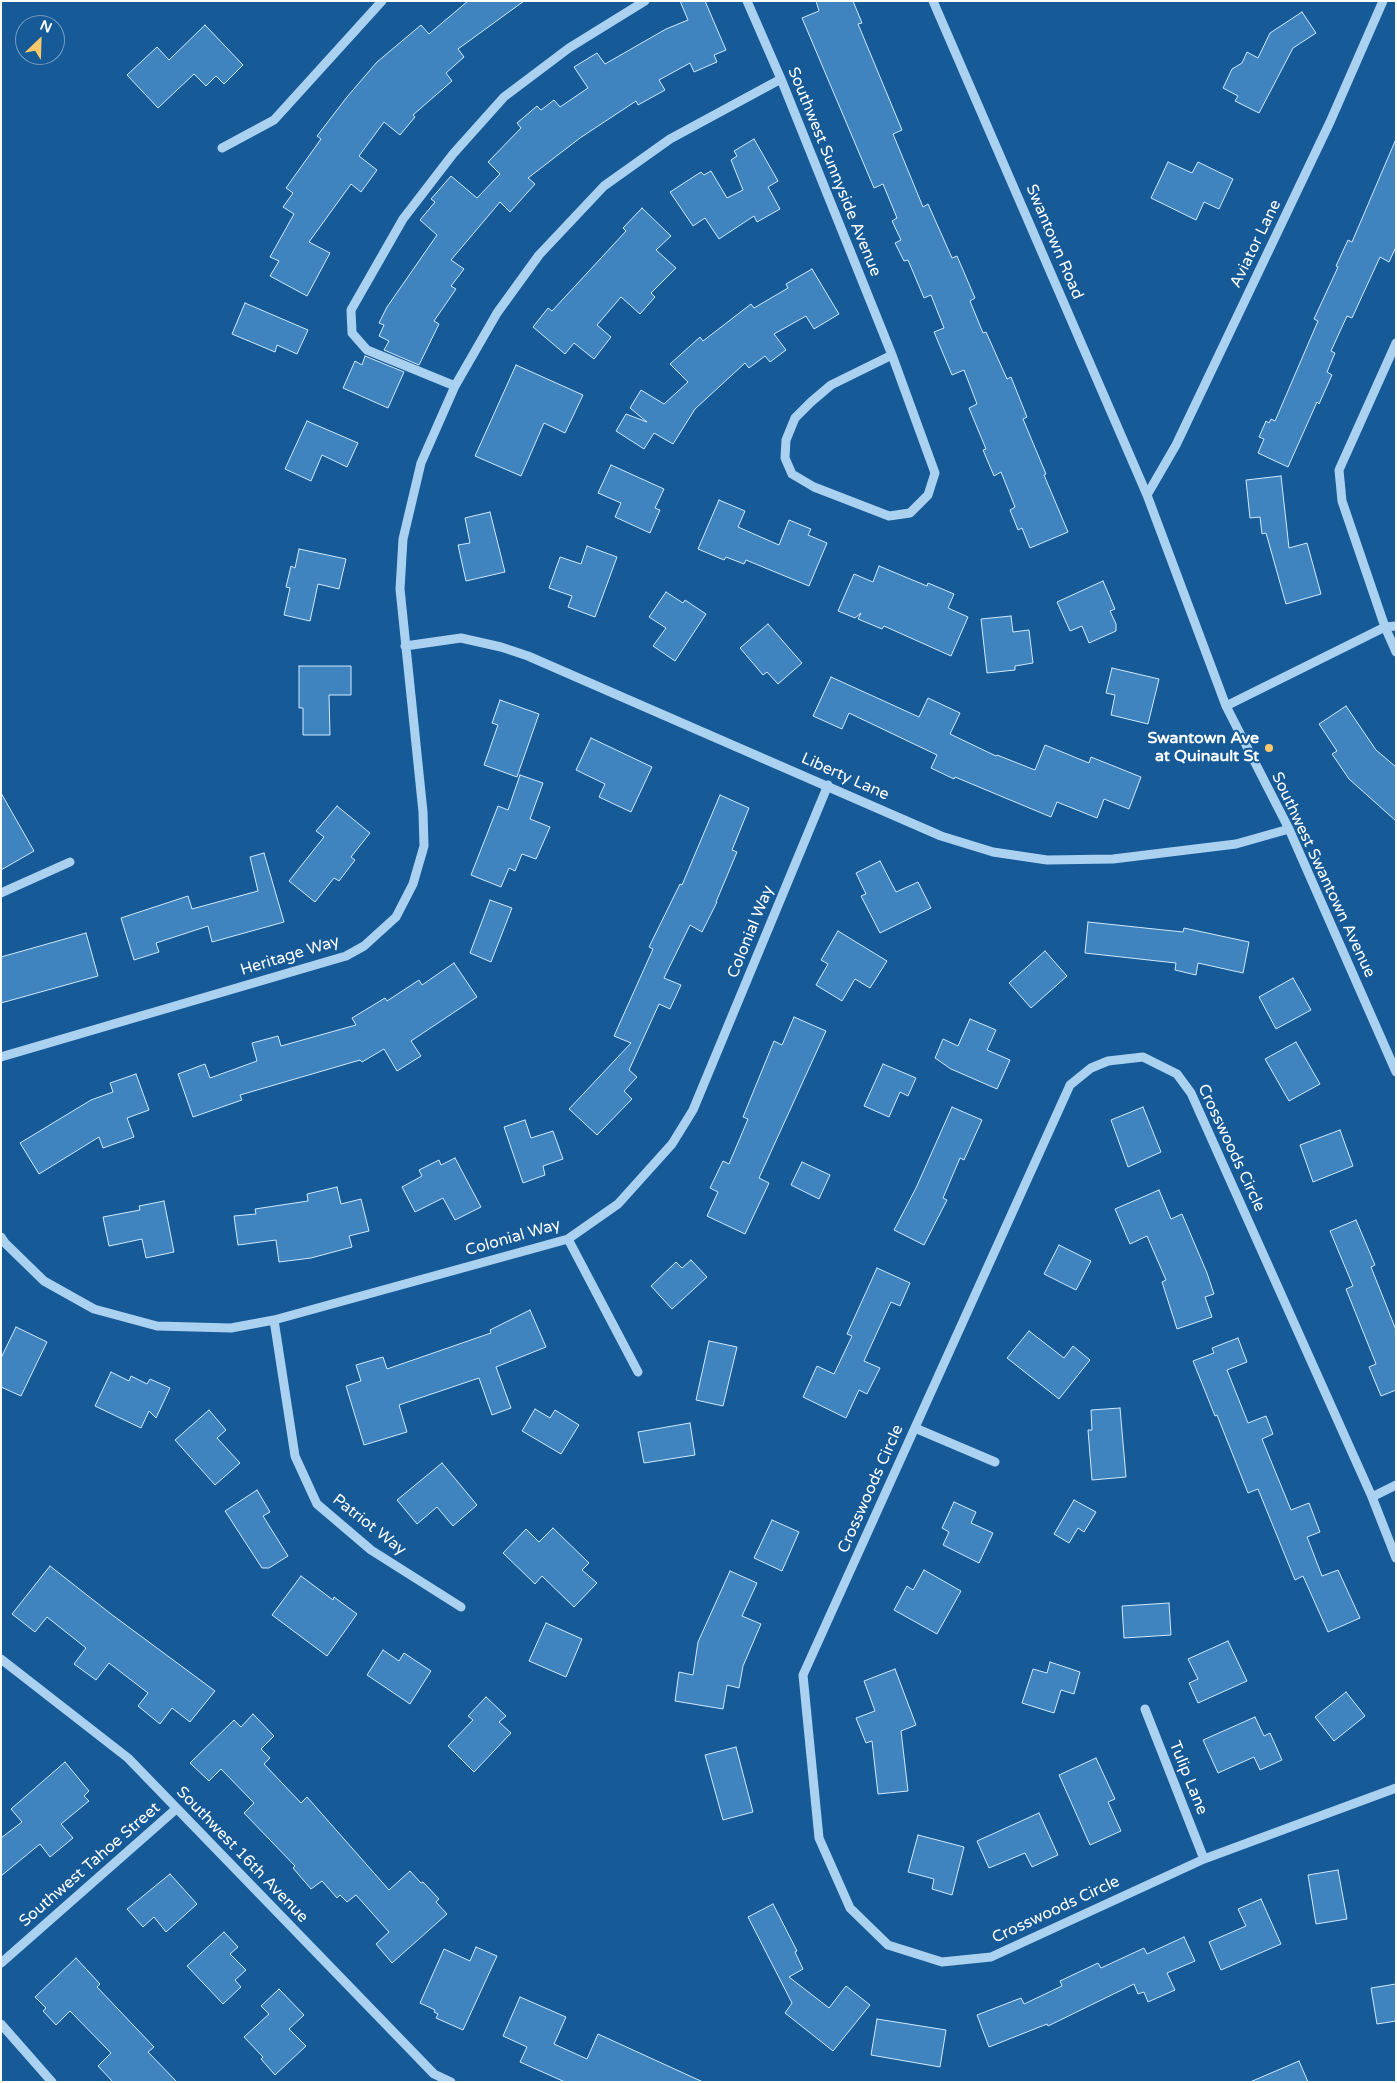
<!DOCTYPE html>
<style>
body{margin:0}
#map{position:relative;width:1397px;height:2083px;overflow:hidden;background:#175a98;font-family:"Varela Round",sans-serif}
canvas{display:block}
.frame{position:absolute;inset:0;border:2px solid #fff;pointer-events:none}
.north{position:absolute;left:15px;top:15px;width:50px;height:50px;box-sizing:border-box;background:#175a98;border:1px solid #749cc1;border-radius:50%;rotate:24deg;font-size:14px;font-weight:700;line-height:20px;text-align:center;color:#fff}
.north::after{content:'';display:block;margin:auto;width:18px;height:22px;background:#ffc86b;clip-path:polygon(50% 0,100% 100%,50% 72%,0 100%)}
</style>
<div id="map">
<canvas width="1397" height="2083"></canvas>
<div class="frame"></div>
<div class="north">N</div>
</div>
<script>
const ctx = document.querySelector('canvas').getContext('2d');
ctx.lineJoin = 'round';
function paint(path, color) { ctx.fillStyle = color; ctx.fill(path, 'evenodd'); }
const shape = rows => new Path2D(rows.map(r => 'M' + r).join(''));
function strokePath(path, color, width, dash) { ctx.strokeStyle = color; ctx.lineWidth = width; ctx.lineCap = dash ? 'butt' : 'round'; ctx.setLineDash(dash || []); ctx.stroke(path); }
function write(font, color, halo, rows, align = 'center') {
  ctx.font = font + ' "Varela Round",sans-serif'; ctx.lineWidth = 4; ctx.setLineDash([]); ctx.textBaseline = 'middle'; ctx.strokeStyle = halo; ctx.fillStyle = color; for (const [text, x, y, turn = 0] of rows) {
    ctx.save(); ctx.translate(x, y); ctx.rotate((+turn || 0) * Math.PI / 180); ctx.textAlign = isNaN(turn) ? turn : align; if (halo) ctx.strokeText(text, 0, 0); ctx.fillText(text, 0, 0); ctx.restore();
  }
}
const building = shape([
 [468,1,524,1,458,49,464,57,446,73,452,81,413,115,415,117,400,135,384,122,359,156,377,170,361,192,351,184,309,242,330,253,307,296,270,276,279,261,270,257,294,214,283,207,293,193,286,188,321,139,317,136,347,97,377,62,421,25,429,34,468,1],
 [680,1,705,1,726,50,714,55,717,62,694,72,690,63,659,80,665,90,638,105,636,101,580,138,528,178,535,184,510,212,500,202,451,260,464,269,451,286,456,289,434,321,439,324,419,365,384,350,389,341,379,336,384,325,379,323,387,307,437,235,420,220,435,202,431,199,451,176,477,198,500,174,488,162,521,128,517,123,537,106,541,110,554,100,560,107,588,88,574,67,597,53,605,64,666,29,688,20,680,1],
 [816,1,853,1,862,23,858,24,902,130,893,134,923,207,928,204,952,258,957,256,975,298,970,301,983,333,986,332,1007,379,1011,377,1027,417,1023,419,1046,474,1044,475,1068,532,1030,548,1022,528,1018,530,1010,510,1015,507,1001,472,994,476,983,450,986,449,969,408,977,404,964,370,952,375,934,332,944,328,931,295,924,298,908,260,904,261,895,243,901,240,892,221,897,218,883,184,874,188,802,18,819,11,816,1],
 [1302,12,1316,33,1293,48,1259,113,1235,101,1238,96,1223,88,1232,69,1242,63,1247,52,1258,58,1270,33,1302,12],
 [205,25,243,65,224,84,216,76,206,86,194,74,158,108,127,75,157,47,169,60,205,25],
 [754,139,778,181,768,187,780,209,757,222,754,216,719,239,705,218,693,226,670,192,701,172,704,175,711,171,727,198,743,190,731,160,737,156,734,151,754,139],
 [1396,139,1396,247,1389,262,1380,257,1352,318,1347,316,1331,351,1335,353,1327,372,1332,375,1319,404,1317,402,1288,467,1258,453,1264,439,1259,437,1266,421,1269,423,1271,419,1275,421,1318,321,1314,319,1338,267,1336,266,1348,240,1352,242,1396,139],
 [1168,162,1192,173,1198,162,1233,179,1219,209,1204,202,1196,220,1151,198,1168,162],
 [642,208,671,236,656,250,676,268,651,293,655,297,640,314,621,297,597,325,611,337,594,359,574,343,565,354,533,327,548,308,552,311,626,231,623,228,642,208],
 [812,269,839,314,814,329,806,316,774,334,786,350,770,362,765,356,749,368,745,363,695,409,673,444,654,433,644,449,616,431,626,414,647,422,630,408,641,390,664,404,688,382,670,364,700,337,703,341,751,304,754,308,788,288,786,284,812,269],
 [245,303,308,330,297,354,277,345,275,352,232,334,245,303],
 [365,356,404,372,388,408,343,388,355,361,362,365,365,356],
 [516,365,583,395,565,433,544,423,521,476,475,456,516,365],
 [307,421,358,443,347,467,322,455,311,481,285,469,307,421],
 [611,465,664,489,655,508,660,510,650,533,615,517,621,503,598,493,611,465],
 [1281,476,1289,548,1307,543,1321,594,1286,604,1266,533,1262,534,1260,517,1250,518,1246,480,1281,476],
 [719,500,745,511,738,527,779,545,789,520,811,529,808,535,827,543,809,586,746,560,744,564,726,557,724,560,698,549,719,500],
 [490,512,505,572,466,581,458,545,470,543,465,518,490,512],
 [587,546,617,557,595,617,568,607,572,596,549,588,560,557,581,564,587,546],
 [299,549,346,559,339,589,318,584,310,621,284,615,290,588,286,587,291,566,295,568,299,549],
 [879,566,927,586,928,583,954,594,948,608,968,617,951,656,884,626,882,629,858,619,861,613,855,618,838,611,854,574,873,582,879,566],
 [1103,581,1115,609,1110,611,1116,624,1116,631,1089,643,1082,626,1070,631,1057,602,1103,581],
 [666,592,683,603,685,600,706,614,675,661,653,646,666,628,649,617,666,592],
 [1011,616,1013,632,1029,630,1033,663,1015,666,1015,670,987,673,981,619,1011,616],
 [768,624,802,663,778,684,767,672,763,675,740,648,768,624],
 [299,666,351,666,351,695,329,695,330,735,303,735,303,708,299,708,299,666],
 [1112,668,1159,679,1148,724,1111,715,1115,695,1106,693,1112,668],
 [831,677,919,717,928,698,960,713,950,734,996,756,997,755,1035,770,1045,745,1089,763,1091,757,1141,777,1129,809,1104,799,1097,818,1057,802,1051,817,955,777,954,779,931,768,937,755,849,713,842,729,813,716,831,677],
 [500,700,539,714,517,777,484,765,498,725,492,723,500,700],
 [1346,706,1376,750,1396,767,1396,821,1349,779,1332,754,1337,751,1319,724,1346,706],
 [591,738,652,767,631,812,599,797,605,784,576,770,591,738],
 [520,775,543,783,530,819,550,827,536,859,522,854,515,871,509,868,501,887,471,875,498,806,508,810,520,775],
 [1,793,34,851,1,870,1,793],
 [720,795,749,808,732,850,737,852,716,902,717,902,702,932,690,925,664,978,681,985,670,1009,659,1004,629,1070,637,1077,624,1091,632,1099,597,1135,569,1109,631,1043,614,1036,653,949,649,947,680,884,682,885,720,795],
 [337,806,370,833,351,857,355,860,339,881,334,878,315,902,289,881,324,837,316,831,337,806],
 [264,853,284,922,212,942,208,926,156,943,159,952,134,960,121,918,188,896,192,909,258,891,250,857,264,853],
 [880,861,896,892,918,882,931,908,880,933,861,896,866,894,856,873,880,861],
 [490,900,512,908,491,962,470,953,490,900],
 [1088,922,1183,932,1184,928,1249,942,1243,973,1198,963,1196,975,1175,970,1176,963,1085,953,1088,922],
 [838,931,887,961,870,988,855,979,842,1001,816,985,828,964,821,960,838,931],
 [86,933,98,976,1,1003,1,957,86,933],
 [1045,951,1067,976,1031,1008,1009,983,1045,951],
 [454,963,477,997,411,1041,421,1056,397,1071,384,1049,362,1062,360,1060,240,1095,242,1100,193,1117,178,1074,205,1064,210,1078,257,1061,252,1043,278,1036,281,1046,356,1025,352,1018,385,998,387,1001,419,980,422,985,454,963],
 [1293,978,1311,1010,1276,1029,1259,997,1293,978],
 [794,1017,826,1031,759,1178,769,1183,745,1234,707,1216,718,1192,710,1188,723,1161,729,1164,748,1119,743,1117,774,1041,782,1045,794,1017],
 [970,1019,996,1030,987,1050,1010,1060,997,1089,951,1069,935,1058,943,1039,958,1046,970,1019],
 [1296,1042,1320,1084,1289,1101,1265,1059,1296,1042],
 [883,1064,916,1078,908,1096,900,1092,889,1117,864,1106,883,1064],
 [136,1074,149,1110,127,1118,134,1137,103,1148,99,1137,39,1174,20,1143,91,1100,113,1092,110,1083,136,1074],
 [952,1107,982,1120,964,1160,960,1158,943,1198,947,1200,924,1245,894,1230,916,1188,952,1107],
 [1143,1107,1161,1152,1128,1167,1111,1120,1143,1107],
 [525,1120,531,1138,553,1131,563,1159,543,1166,545,1175,523,1183,504,1127,525,1120],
 [1340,1130,1353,1166,1313,1182,1300,1145,1340,1130],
 [455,1158,481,1207,455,1220,443,1198,415,1212,402,1187,422,1176,419,1170,439,1160,441,1165,455,1158],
 [802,1162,830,1175,819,1199,791,1185,802,1162],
 [337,1187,341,1204,361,1199,369,1231,349,1236,352,1247,311,1258,279,1262,276,1240,238,1245,234,1216,256,1214,255,1209,308,1201,307,1194,337,1187],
 [1159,1190,1171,1219,1182,1214,1207,1273,1214,1294,1205,1297,1212,1317,1177,1329,1162,1282,1166,1280,1147,1236,1130,1244,1115,1209,1159,1190],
 [164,1201,174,1252,146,1258,142,1239,109,1246,103,1217,140,1210,139,1206,164,1201],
 [1356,1220,1375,1265,1371,1267,1396,1330,1396,1390,1381,1396,1369,1367,1376,1364,1346,1289,1353,1286,1330,1231,1356,1220],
 [1059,1245,1091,1261,1076,1290,1044,1274,1059,1245],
 [691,1260,707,1277,672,1309,651,1286,676,1262,682,1268,691,1260],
 [877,1268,910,1283,900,1306,891,1302,864,1361,880,1368,867,1394,859,1390,846,1418,803,1397,817,1366,834,1374,852,1336,847,1334,877,1268],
 [530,1310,546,1347,496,1367,511,1408,492,1415,479,1378,399,1405,407,1432,364,1445,346,1386,361,1381,356,1365,383,1357,387,1369,491,1333,490,1330,530,1310],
 [16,1327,47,1342,21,1396,1,1387,1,1358,16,1327],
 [1029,1331,1064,1358,1073,1346,1090,1360,1059,1399,1007,1358,1029,1331],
 [1238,1338,1247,1362,1227,1370,1248,1423,1266,1416,1273,1434,1262,1439,1291,1510,1309,1503,1320,1532,1307,1537,1322,1576,1338,1570,1360,1618,1328,1632,1303,1576,1295,1580,1258,1489,1248,1493,1217,1415,1215,1416,1193,1361,1214,1353,1212,1348,1238,1338],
 [709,1341,737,1347,723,1406,696,1400,709,1341],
 [111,1372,129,1381,131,1376,147,1384,150,1379,170,1388,156,1418,149,1411,141,1428,95,1406,111,1372],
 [1120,1408,1126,1477,1092,1480,1088,1430,1092,1430,1091,1410,1120,1408],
 [535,1409,550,1418,555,1410,579,1425,561,1454,522,1431,535,1409],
 [209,1410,226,1430,217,1438,240,1463,215,1485,175,1440,209,1410],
 [690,1423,695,1455,644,1463,638,1432,690,1423],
 [442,1463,477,1505,453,1526,437,1507,417,1524,397,1500,442,1463],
 [257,1490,270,1512,263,1516,288,1556,269,1568,262,1568,225,1511,257,1490],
 [1074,1500,1096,1512,1084,1532,1078,1528,1069,1543,1054,1534,1074,1500],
 [954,1502,976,1512,971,1523,993,1533,979,1563,943,1545,949,1532,942,1528,954,1502],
 [772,1520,799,1532,782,1571,754,1558,772,1520],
 [553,1528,589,1563,582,1570,597,1583,574,1607,542,1576,535,1584,503,1553,526,1529,539,1542,553,1528],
 [50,1566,111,1614,215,1691,190,1722,172,1708,160,1724,138,1706,148,1693,109,1663,96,1680,74,1664,86,1648,47,1617,35,1632,12,1614,50,1566],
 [924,1570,961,1591,937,1634,894,1610,907,1586,913,1590,924,1570],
 [730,1571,757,1583,742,1616,761,1624,743,1666,739,1688,727,1685,723,1709,675,1701,679,1672,693,1675,698,1642,730,1571],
 [301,1576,333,1600,334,1597,357,1614,327,1656,272,1615,301,1576],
 [1169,1603,1171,1635,1124,1638,1122,1606,1169,1603],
 [546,1623,582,1639,566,1677,529,1661,546,1623],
 [1228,1641,1247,1681,1198,1703,1189,1683,1198,1679,1188,1659,1228,1641],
 [383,1650,399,1661,404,1653,431,1671,410,1704,367,1675,383,1650],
 [1050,1662,1080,1672,1074,1694,1061,1690,1054,1713,1022,1703,1033,1669,1047,1673,1050,1662],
 [895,1669,916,1725,901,1731,908,1791,878,1794,872,1741,866,1743,856,1718,875,1711,864,1681,895,1669],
 [1346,1692,1365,1716,1334,1741,1315,1717,1346,1692],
 [486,1697,506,1716,499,1722,511,1733,474,1772,448,1746,473,1720,468,1716,486,1697],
 [253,1714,274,1736,261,1749,270,1758,264,1764,301,1803,307,1797,389,1890,410,1871,421,1883,423,1882,439,1899,436,1902,447,1914,392,1963,376,1944,389,1932,356,1895,347,1902,340,1895,337,1898,322,1881,311,1889,293,1868,295,1866,244,1813,254,1803,221,1769,209,1781,190,1763,234,1720,241,1727,253,1714],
 [1255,1717,1264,1736,1270,1733,1282,1760,1260,1770,1254,1757,1218,1773,1203,1740,1255,1717],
 [736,1747,753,1812,723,1820,705,1755,736,1747],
 [1096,1758,1115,1799,1108,1802,1121,1831,1090,1845,1059,1775,1096,1758],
 [65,1762,89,1791,84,1796,89,1801,61,1824,73,1838,50,1857,40,1844,1,1876,1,1838,22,1822,11,1809,65,1762],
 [1039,1813,1058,1855,1032,1867,1025,1853,989,1868,977,1841,1039,1813],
 [918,1835,964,1847,952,1895,932,1889,934,1879,908,1872,918,1835],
 [1338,1870,1347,1919,1316,1924,1308,1875,1338,1870],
 [170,1874,197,1904,166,1932,154,1917,143,1927,127,1909,170,1874],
 [1261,1899,1281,1944,1221,1970,1209,1942,1246,1926,1238,1909,1261,1899],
 [773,1904,797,1951,795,1952,803,1969,789,1977,829,2008,846,1986,870,2005,833,2051,785,2013,792,2003,748,1917,773,1904],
 [224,1932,238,1947,230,1954,246,1970,235,1980,241,1987,223,2004,187,1966,224,1932],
 [1184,1937,1195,1961,1167,1973,1175,1990,1148,2002,1144,1992,1138,1994,1134,1984,1048,2026,1047,2024,989,2047,977,2015,1021,1998,1024,2004,1062,1986,1060,1981,1098,1963,1101,1968,1144,1948,1147,1954,1184,1937],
 [476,1947,497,1956,463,2030,436,2018,438,2014,434,2012,435,2010,420,2003,444,1949,470,1961,476,1947],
 [76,1958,100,1984,97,1987,154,2047,148,2052,177,2082,113,2082,98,2066,111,2053,70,2011,56,2025,43,2011,46,2008,35,1997,76,1958],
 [1396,1984,1396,2021,1377,2024,1371,1988,1396,1984],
 [279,1989,304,2015,289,2029,306,2046,275,2075,261,2059,263,2057,244,2037,269,2014,261,2006,279,1989],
 [520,1997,566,2017,554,2044,587,2059,598,2034,703,2082,565,2082,520,2062,527,2047,503,2036,520,1997],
 [877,2019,946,2030,940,2067,871,2055,877,2019],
 [1299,2061,1308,2082,1250,2082,1299,2061]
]);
const minor = shape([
 [747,1,781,79,892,355,935,473,928,495,910,513,889,516,814,487,792,474,785,458,786,440,795,418,811,402,831,385,892,355],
 [933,1,1147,495,1226,706,1289,829,1396,1072],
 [222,148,274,120,382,1],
 [1396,343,1339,470,1342,501,1385,627,1396,652],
 [455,386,367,350,352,333,351,310,403,219,453,154,504,97,569,48,645,1],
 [1147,495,1176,445,1330,122,1383,1],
 [405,646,461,638,501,647,528,656,941,836,993,852,1047,860,1113,859,1236,844,1289,829],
 [1226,706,1385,627,1396,626],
 [1,893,70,862],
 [1,1057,346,956,364,946,396,917,413,884,424,846,423,812,400,589,403,539,421,463,455,386,497,313,539,255,604,186,670,139,781,79],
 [1,1237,5,1243,44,1281,94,1309,157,1326,231,1328,274,1320,568,1239,618,1204,672,1144,693,1110,828,785],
 [568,1239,638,1372],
 [274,1320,295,1456,317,1504,371,1550,461,1607],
 [915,1428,995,1462],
 [1372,1497,1396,1485],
 [1396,1558,1372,1497,1191,1093,1177,1074,1143,1057,1108,1061,1091,1068,1070,1085,803,1675,819,1838,850,1908,888,1945,942,1962,991,1957,1204,1859,1396,1788],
 [1,1659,128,1758,434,2074,451,2082],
 [1145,1709,1204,1859],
 [1,1963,176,1809],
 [1,2024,52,2082]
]);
const markers = [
 [1269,748,5,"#ffc86b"]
];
const streetNames = [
 ["Southwest Sunnyside Avenue",834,172,68],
 ["Swantown Road",1054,242,67],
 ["Aviator Lane",1256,244,-64],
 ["Liberty Lane",845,777,24],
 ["Southwest Swantown Avenue",1323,875,65],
 ["Colonial Way",751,932,-68],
 ["Heritage Way",290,956,-17],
 ["Crosswoods Circle",1231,1148,65],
 ["Colonial Way",513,1238,-16],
 ["Crosswoods Circle",871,1489,-66],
 ["Patriot Way",369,1525,38],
 ["Tulip Lane",1188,1778,68],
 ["Southwest 16th Avenue",242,1855,46],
 ["Southwest Tahoe Street",90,1865,-41],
 ["Crosswoods Circle",1056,1910,-25]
];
const poiNames = [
 ["Swantown Ave",1259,739],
 ["at Quinault St",1259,757]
];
paint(building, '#4084bf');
strokePath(building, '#d2e9fc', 1);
strokePath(minor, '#abd1f1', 9);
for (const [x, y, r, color] of markers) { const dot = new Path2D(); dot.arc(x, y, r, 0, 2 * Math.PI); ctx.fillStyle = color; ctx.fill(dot); strokePath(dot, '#175a98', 2); }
write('16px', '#fff', '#175a98', streetNames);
write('bold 16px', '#fff', '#175a98', poiNames, 'right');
</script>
